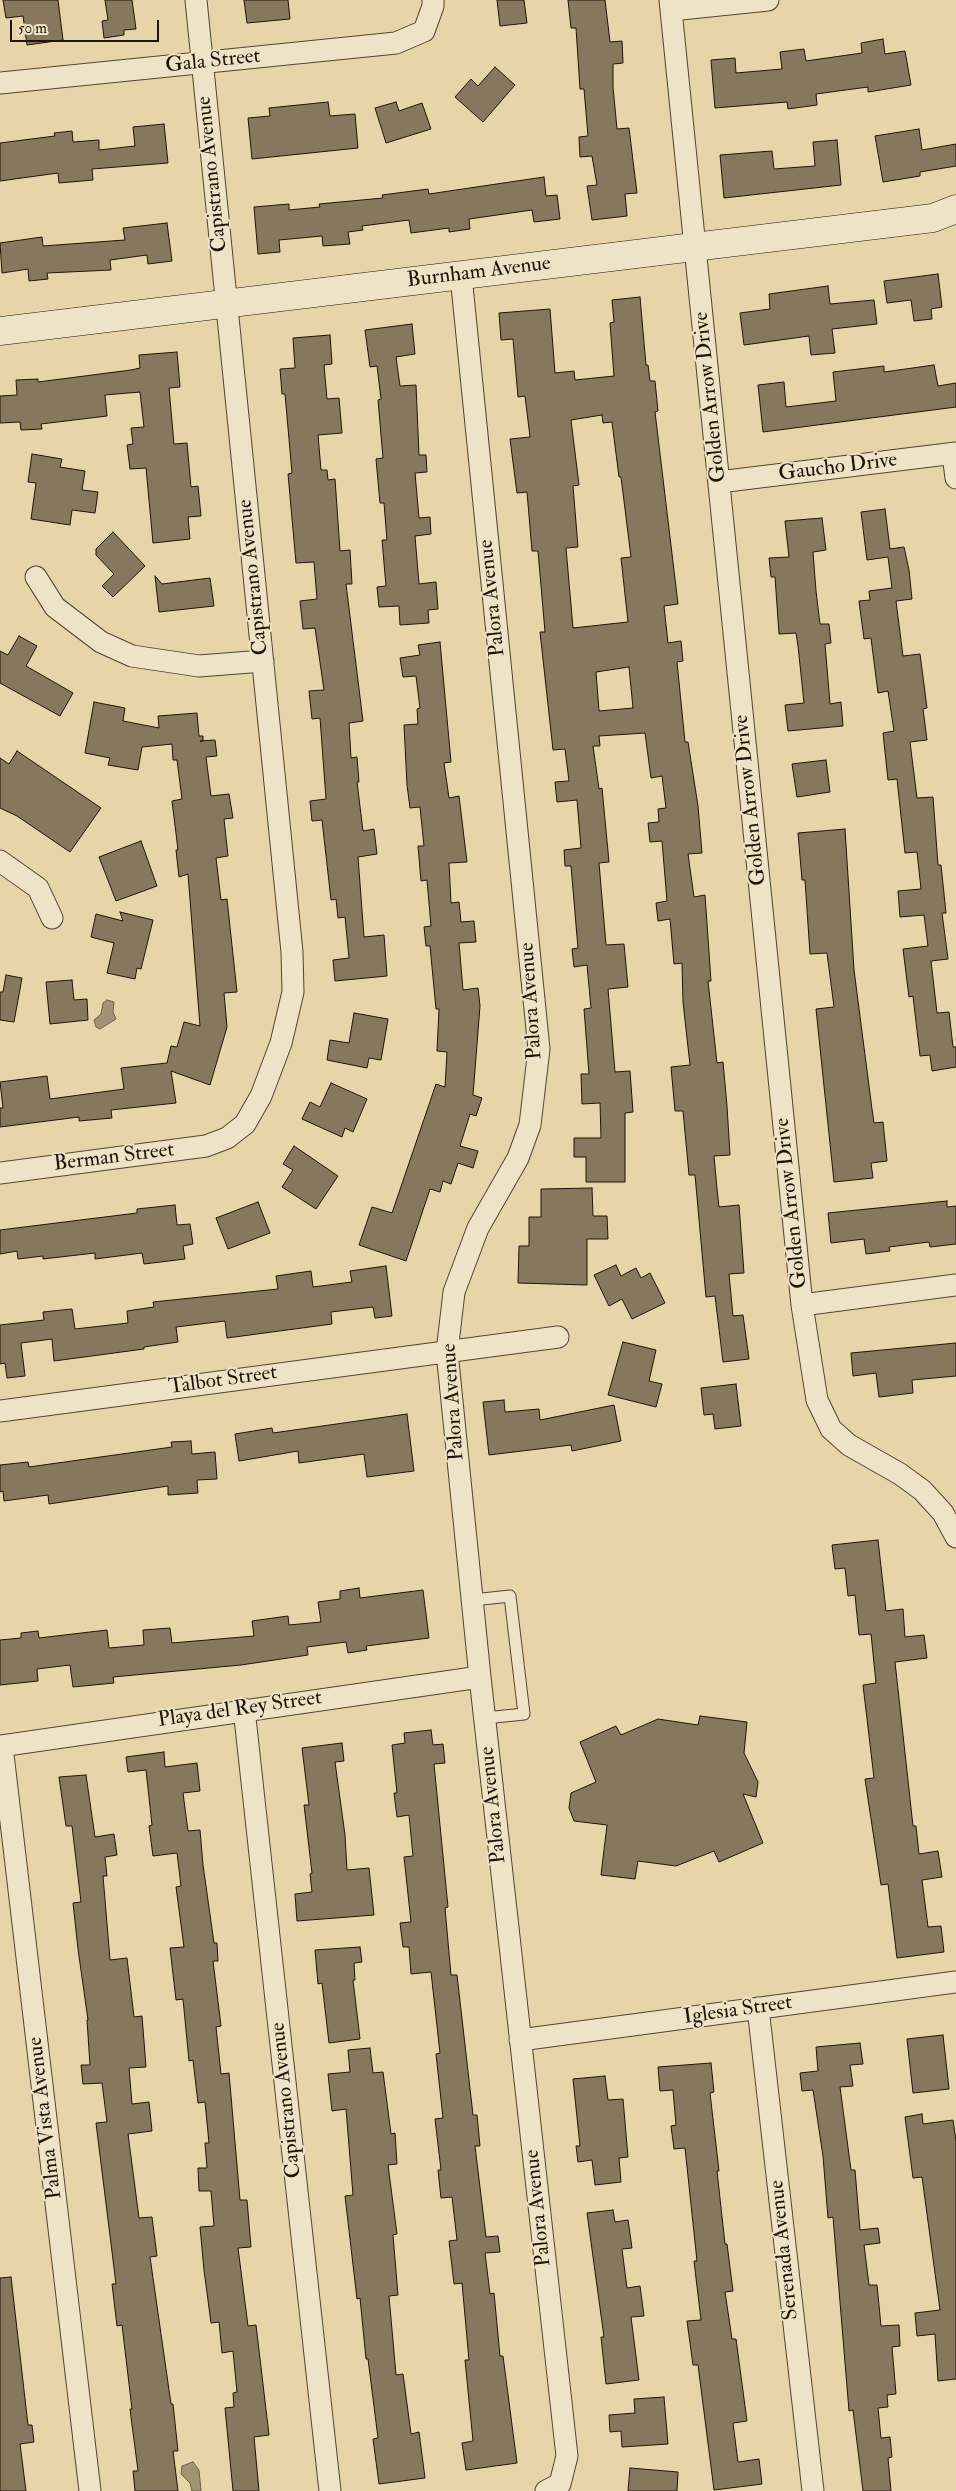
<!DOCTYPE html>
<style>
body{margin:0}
#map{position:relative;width:956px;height:2491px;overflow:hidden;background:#e7d4a9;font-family:"IM FELL Double Pica",serif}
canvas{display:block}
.scale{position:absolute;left:10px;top:20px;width:149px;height:22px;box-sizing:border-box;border:2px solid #1f140a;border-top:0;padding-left:6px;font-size:15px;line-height:18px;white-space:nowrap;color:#1f140a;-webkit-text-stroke:4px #efe3c7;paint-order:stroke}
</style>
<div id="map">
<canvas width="956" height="2491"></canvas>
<div class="scale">50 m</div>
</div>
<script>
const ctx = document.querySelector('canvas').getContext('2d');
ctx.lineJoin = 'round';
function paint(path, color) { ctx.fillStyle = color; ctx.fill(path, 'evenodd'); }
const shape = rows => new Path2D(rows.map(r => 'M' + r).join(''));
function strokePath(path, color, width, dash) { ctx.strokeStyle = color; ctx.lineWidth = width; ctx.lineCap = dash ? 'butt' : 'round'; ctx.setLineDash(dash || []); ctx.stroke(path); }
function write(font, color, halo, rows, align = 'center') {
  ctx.font = font + ' "IM FELL Double Pica",serif'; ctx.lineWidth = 4; ctx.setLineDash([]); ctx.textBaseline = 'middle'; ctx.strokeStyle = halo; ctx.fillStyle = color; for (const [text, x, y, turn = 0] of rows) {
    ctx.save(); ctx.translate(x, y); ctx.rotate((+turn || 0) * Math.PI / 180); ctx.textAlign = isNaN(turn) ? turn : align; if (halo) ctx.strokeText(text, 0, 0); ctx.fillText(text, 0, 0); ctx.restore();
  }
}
const water = shape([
 [107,1000,114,1002,113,1012,116,1019,100,1029,96,1027,94,1020,101,1014,103,1003,107,1000],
 [193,2462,199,2470,201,2491,192,2491,190,2483,181,2474,182,2466,193,2462]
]);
const building = shape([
 [3,0,58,0,63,40,27,45,23,16,6,18,3,0],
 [105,0,132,0,136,29,124,30,124,35,104,38,102,21,108,20,105,0],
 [244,0,288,0,290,19,247,23,244,0],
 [497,0,524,0,527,23,500,26,497,0],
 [568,0,605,0,610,42,622,41,623,63,613,64,613,87,617,129,629,128,637,193,625,194,627,216,592,220,587,186,597,185,592,156,580,157,579,137,588,136,584,89,580,89,576,28,571,28,568,0],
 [883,39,885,54,905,51,911,85,868,92,868,87,816,94,817,105,788,109,787,102,715,108,711,60,735,58,736,73,782,69,780,52,804,49,806,61,862,53,861,43,883,39],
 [495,67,515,85,483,122,455,97,471,79,478,86,495,67],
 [328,102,330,116,355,114,358,148,252,159,248,118,270,116,269,108,328,102],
 [396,102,399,111,422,103,431,129,386,143,375,108,396,102],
 [164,124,168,163,92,169,93,180,59,183,58,173,0,181,0,143,55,136,54,133,72,131,73,142,99,140,99,150,135,146,133,127,164,124],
 [919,129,922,150,956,144,956,166,920,172,920,176,883,182,875,136,919,129],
 [837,140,841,185,724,198,720,155,772,151,774,169,815,166,813,142,837,140],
 [544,177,546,196,557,195,560,219,534,222,532,210,469,219,470,229,449,232,449,228,411,233,409,220,362,226,363,230,348,232,350,244,323,246,322,236,279,240,280,252,258,254,254,207,289,204,289,210,320,207,319,204,383,198,382,195,428,189,429,194,544,177],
 [167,223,172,261,148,264,147,255,110,260,111,270,47,273,48,279,29,281,28,269,2,273,0,243,42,237,43,246,125,240,123,228,167,223],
 [938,274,942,307,931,309,932,319,914,321,911,300,887,303,884,281,938,274],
 [828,286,830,304,874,300,877,324,832,329,835,353,811,355,809,336,744,345,740,313,770,309,769,294,828,286],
 [640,297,646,365,648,365,650,381,655,381,658,411,655,412,678,604,664,606,668,643,681,641,683,661,677,662,685,742,688,742,698,806,702,853,688,854,694,897,705,895,711,981,708,981,717,1063,723,1062,727,1106,730,1155,714,1156,717,1189,719,1207,739,1205,744,1273,729,1274,733,1316,743,1315,749,1359,723,1362,715,1296,706,1297,695,1175,689,1175,683,1111,675,1111,671,1067,690,1065,683,1002,682,963,674,964,670,919,658,921,656,903,667,901,662,841,650,842,648,823,659,822,658,809,666,808,662,776,651,778,645,733,599,736,600,746,593,746,599,789,602,788,609,862,599,863,606,945,624,944,628,987,608,989,615,1072,630,1071,633,1112,625,1113,625,1182,586,1182,586,1157,574,1157,574,1138,601,1138,600,1103,582,1104,581,1074,589,1074,584,1009,591,1008,587,965,574,967,572,949,578,948,571,866,565,866,564,850,581,848,577,800,557,802,555,782,569,781,565,749,553,750,540,632,545,632,538,551,532,551,527,492,517,493,510,439,530,437,525,396,518,397,513,339,501,340,499,313,550,309,555,373,574,371,575,380,614,376,610,323,614,322,612,300,640,297],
 [602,415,603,423,612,422,619,477,621,477,631,557,621,558,628,622,573,628,566,548,578,547,573,486,579,485,571,420,602,415],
 [629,667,633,708,599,711,596,672,629,667],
 [412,324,415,354,396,357,400,386,416,385,419,455,426,455,427,472,415,473,419,518,430,517,431,534,415,536,419,584,436,582,438,609,428,610,429,623,400,625,399,606,379,607,377,587,386,586,382,540,387,540,384,503,380,503,376,459,383,458,378,400,381,399,377,366,370,367,365,330,412,324],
 [330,335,332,364,324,365,327,399,339,398,342,433,318,435,321,470,327,470,328,480,335,479,340,551,350,550,352,584,346,584,363,721,349,723,351,758,357,757,359,782,357,782,363,831,374,829,377,854,358,857,364,937,384,935,387,976,335,981,333,960,349,958,345,917,338,918,336,899,331,900,322,820,312,821,310,801,326,799,320,718,312,719,309,691,324,690,315,628,303,629,300,601,317,599,314,562,296,563,288,474,292,473,285,394,282,394,280,369,295,368,293,338,330,335],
 [177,352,180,387,169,388,174,444,187,443,191,487,198,486,201,516,188,517,190,539,153,543,146,468,130,469,127,445,133,444,131,428,144,427,140,392,105,395,107,416,41,424,42,429,21,430,20,422,0,423,0,396,17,395,16,380,38,379,38,382,131,370,140,368,139,355,177,352],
 [934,365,938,386,956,383,956,407,763,432,758,385,784,382,786,407,836,401,833,372,884,366,884,372,934,365],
 [32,454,62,459,60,467,85,471,82,490,98,492,95,513,72,510,70,525,31,519,36,483,28,482,32,454],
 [885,509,890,549,904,547,909,570,912,599,896,601,903,656,920,654,927,708,923,709,927,740,910,742,917,798,933,797,938,865,941,865,946,913,942,913,948,959,931,961,937,1013,949,1012,953,1047,956,1047,956,1067,932,1071,930,1055,920,1056,913,996,909,997,903,949,928,946,924,915,900,917,898,891,921,889,917,852,905,853,897,779,888,780,883,733,894,731,888,691,878,693,871,638,864,639,859,601,870,600,869,591,892,588,888,557,867,560,861,512,885,509],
 [822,518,826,550,813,552,816,591,820,624,829,624,831,643,825,644,830,704,841,702,843,726,788,731,785,705,804,703,798,646,796,633,779,634,775,577,771,577,769,558,789,557,785,521,822,518],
 [113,532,145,566,113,597,102,586,114,574,96,555,96,549,113,532],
 [155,576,162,584,210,578,214,606,159,612,155,576],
 [19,636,37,646,26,666,73,693,60,716,0,683,0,651,8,655,19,636],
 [440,642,451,762,444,763,449,798,459,796,467,862,449,863,451,903,459,902,461,922,474,921,476,942,459,943,463,990,478,988,480,1006,473,1095,482,1098,476,1116,470,1114,460,1146,478,1151,473,1168,458,1163,451,1184,443,1181,440,1192,430,1189,406,1261,359,1245,372,1207,392,1213,436,1084,445,1087,447,1052,437,1051,439,1009,436,1009,430,946,426,946,424,927,431,926,427,880,421,881,418,846,424,846,420,807,410,808,407,785,404,725,418,724,417,709,420,708,416,676,403,677,400,658,420,655,418,645,440,642],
 [94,702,125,708,123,721,159,728,158,716,197,713,199,736,203,736,203,741,200,741,215,740,217,756,206,757,211,796,229,794,233,818,224,819,228,856,216,858,221,900,227,899,237,992,224,993,227,1027,210,1085,171,1071,176,1103,111,1110,112,1118,79,1121,79,1117,0,1127,0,1108,3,1108,0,1082,47,1076,50,1099,124,1089,121,1068,167,1063,171,1046,177,1047,184,1022,200,1026,188,874,179,877,176,850,178,850,172,801,182,799,177,760,173,760,172,744,142,747,138,770,108,765,110,758,85,753,94,702],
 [17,751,101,808,70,852,17,816,0,808,0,758,9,764,17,751],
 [826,760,830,792,797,797,792,764,826,760],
 [845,829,854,970,872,1109,874,1123,883,1122,887,1161,871,1163,873,1178,834,1182,816,1009,834,1007,827,953,810,954,805,880,802,880,798,833,845,829],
 [141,841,157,886,116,901,99,857,141,841],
 [120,912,153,920,141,969,137,968,135,979,107,973,114,943,91,937,96,914,123,921,120,912],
 [6,975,22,978,14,1022,0,1020,0,992,3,992,6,975],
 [72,980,74,1000,87,999,88,1020,50,1024,46,982,72,980],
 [354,1013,388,1019,381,1060,369,1058,367,1068,327,1060,330,1040,349,1043,354,1013],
 [331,1083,367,1099,353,1132,345,1128,342,1137,302,1119,310,1102,320,1107,331,1083],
 [294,1146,338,1176,316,1209,282,1187,293,1170,283,1164,294,1146],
 [592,1188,593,1216,607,1216,608,1239,587,1239,587,1285,518,1283,519,1246,529,1246,529,1217,541,1217,541,1189,592,1188],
 [947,1201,947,1207,956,1206,956,1244,930,1247,929,1242,889,1247,890,1251,866,1254,864,1239,831,1243,828,1213,947,1201],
 [258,1202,270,1233,228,1249,216,1218,258,1202],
 [175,1205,177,1225,190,1224,193,1244,183,1246,185,1259,144,1264,142,1253,95,1259,95,1253,43,1259,43,1256,18,1259,17,1251,0,1254,0,1230,137,1213,137,1209,175,1205],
 [616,1265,621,1276,636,1268,641,1278,650,1273,665,1303,632,1319,622,1299,609,1306,594,1275,616,1265],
 [386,1266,392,1316,375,1318,373,1307,331,1312,332,1324,227,1338,225,1321,176,1327,178,1342,144,1347,144,1349,54,1361,52,1339,21,1343,25,1376,7,1378,5,1363,0,1364,0,1325,44,1320,43,1312,72,1309,75,1329,128,1323,127,1311,154,1307,153,1302,278,1289,276,1276,311,1271,313,1287,352,1282,350,1271,386,1266],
 [623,1342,656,1350,649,1381,662,1384,656,1407,608,1395,623,1342],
 [956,1343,956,1376,912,1380,913,1393,879,1397,876,1373,853,1376,851,1353,956,1343],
 [736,1384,741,1426,715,1429,713,1414,704,1415,701,1388,736,1384],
 [504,1400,505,1412,539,1409,540,1420,614,1405,621,1441,572,1451,571,1445,489,1455,483,1402,504,1400],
 [407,1414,414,1471,367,1477,364,1454,299,1463,298,1451,239,1461,235,1434,272,1428,273,1433,407,1414],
 [191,1441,192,1454,215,1452,217,1479,197,1480,198,1493,168,1495,168,1486,49,1504,48,1495,4,1501,3,1491,0,1492,0,1465,28,1462,29,1467,172,1447,171,1442,191,1441],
 [878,1540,886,1611,903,1609,905,1637,924,1635,927,1658,895,1662,913,1826,916,1826,919,1854,938,1851,942,1877,922,1880,928,1927,941,1926,944,1952,897,1958,888,1884,881,1885,865,1779,874,1778,863,1685,876,1683,871,1634,859,1635,855,1595,848,1596,845,1568,835,1569,832,1545,878,1540],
 [359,1588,360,1598,423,1590,429,1638,366,1646,367,1650,348,1653,346,1642,307,1647,308,1655,241,1665,113,1677,114,1683,73,1687,70,1665,37,1669,38,1681,0,1685,0,1640,21,1638,21,1633,38,1631,39,1638,107,1630,109,1648,144,1645,143,1630,170,1628,172,1643,254,1636,252,1621,288,1616,289,1625,321,1622,318,1602,340,1599,340,1591,359,1588],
 [700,1716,747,1722,744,1753,758,1782,756,1797,743,1794,763,1843,719,1862,714,1851,676,1866,638,1861,635,1879,601,1875,607,1825,574,1821,569,1808,571,1793,596,1782,580,1742,616,1726,621,1735,658,1719,698,1725,700,1716],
 [431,1730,433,1745,443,1744,445,1763,434,1764,448,1907,445,1908,451,1975,457,1975,473,2115,477,2115,480,2146,475,2146,486,2237,498,2236,500,2252,485,2253,490,2294,494,2293,500,2356,503,2356,517,2463,466,2470,462,2443,473,2441,465,2360,469,2360,462,2283,454,2284,449,2241,457,2240,452,2197,441,2198,438,2170,441,2170,435,2119,443,2118,436,2054,440,2053,431,1972,411,1974,409,1947,403,1947,400,1923,411,1922,404,1857,413,1856,409,1815,397,1817,394,1793,397,1793,392,1745,405,1743,404,1733,431,1730],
 [342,1743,344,1761,335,1762,345,1835,347,1870,369,1868,374,1915,297,1921,295,1894,312,1892,310,1874,312,1873,304,1805,309,1805,302,1748,342,1743],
 [164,1752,165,1767,197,1763,200,1791,183,1793,188,1831,200,1830,203,1865,214,1943,217,1943,218,1961,213,1961,221,2026,216,2027,221,2074,229,2073,240,2200,247,2200,251,2247,238,2248,248,2326,256,2325,269,2435,254,2437,259,2491,233,2491,225,2408,234,2407,233,2393,237,2392,233,2351,222,2353,219,2322,211,2323,204,2270,200,2227,214,2226,211,2191,199,2191,198,2168,207,2168,205,2143,209,2143,205,2102,198,2103,193,2060,189,2061,183,1999,176,2000,170,1948,184,1947,176,1887,181,1886,177,1853,153,1856,149,1826,152,1825,146,1770,128,1772,126,1757,164,1752],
 [86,1775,95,1837,114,1834,117,1855,105,1857,107,1876,103,1876,110,1960,127,1958,134,2017,142,2016,146,2067,129,2068,132,2104,149,2102,152,2131,128,2134,139,2218,152,2217,157,2256,150,2257,171,2404,173,2404,178,2451,173,2451,178,2491,135,2491,133,2471,138,2471,130,2409,132,2409,122,2325,117,2326,112,2284,116,2284,96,2123,107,2122,102,2083,83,2084,81,2065,90,2065,87,2020,88,2020,78,1949,73,1903,81,1902,72,1826,66,1826,59,1777,86,1775],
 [360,1947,362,1962,354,1963,355,1980,353,1980,360,2039,329,2043,322,1983,318,1984,315,1950,360,1947],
 [943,2035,949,2089,913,2093,907,2039,943,2035],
 [860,2043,863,2064,850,2065,853,2086,840,2087,851,2170,855,2170,860,2230,878,2228,880,2243,864,2245,869,2285,877,2285,881,2326,899,2325,900,2346,892,2347,896,2394,887,2395,888,2407,878,2408,881,2438,890,2437,892,2457,888,2458,891,2491,863,2491,853,2410,849,2411,833,2217,828,2218,823,2156,813,2090,802,2091,800,2073,818,2071,816,2047,860,2043],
 [370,2048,373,2073,383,2072,391,2134,395,2133,397,2164,388,2165,397,2234,393,2235,398,2295,389,2296,396,2375,403,2374,411,2434,419,2432,425,2478,379,2484,373,2439,378,2438,368,2359,366,2359,360,2298,357,2299,345,2196,353,2195,346,2109,332,2111,328,2074,350,2072,348,2050,370,2048],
 [711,2063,714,2092,710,2093,719,2171,717,2171,725,2244,727,2244,733,2291,725,2292,732,2339,736,2339,747,2421,733,2423,738,2462,759,2459,762,2484,714,2490,698,2365,693,2365,687,2321,701,2320,694,2261,697,2261,685,2148,674,2149,671,2126,676,2125,673,2090,660,2091,658,2067,711,2063],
 [605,2076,608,2100,623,2099,628,2157,619,2158,621,2182,595,2185,592,2160,578,2162,576,2146,580,2146,573,2079,605,2076],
 [922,2114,923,2124,953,2120,956,2141,956,2379,938,2381,935,2334,917,2336,915,2313,940,2310,922,2177,913,2178,905,2117,922,2114],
 [613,2210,615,2222,628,2220,632,2248,622,2249,627,2288,640,2286,644,2316,631,2317,639,2380,606,2384,601,2337,604,2337,587,2213,613,2210],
 [11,2277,28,2425,32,2425,34,2442,20,2444,26,2491,0,2491,0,2278,11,2277],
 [664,2397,668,2444,622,2447,621,2431,610,2432,609,2415,635,2413,634,2399,664,2397],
 [630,2468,678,2472,677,2491,628,2491,630,2468]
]);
const lane = shape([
 [473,1600,510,1596,524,1714,485,1718]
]);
const street = shape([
 [670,0,802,1305,817,1400,831,1429,849,1445,900,1474,922,1490,943,1513,956,1537],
 [671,10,768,0],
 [0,83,396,43,424,31,433,6,433,0],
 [461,276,539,1049,530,1125,518,1158,478,1228,454,1292,447,1352,480,1677,567,2456,560,2484,546,2491],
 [953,454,956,478],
 [719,482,956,453],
 [36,577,55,607,101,642,132,656,199,666,263,661],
 [0,861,38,888,52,918],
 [0,1173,206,1146,227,1138,245,1124,261,1096,281,1043,293,992,292,952,196,0],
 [802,1305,956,1285],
 [0,1411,558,1337],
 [244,1709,330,2491],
 [0,1746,480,1677],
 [2,1746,90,2491],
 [758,2008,813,2491],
 [520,2040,956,1982]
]);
const secondary = shape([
 [0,331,933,218,956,209]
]);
const streetNames = [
 ["Gala Street",213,62,-6],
 ["Capistrano Avenue",213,174,-96],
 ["Burnham Avenue",479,273,-7],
 ["Golden Arrow Drive",711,397,-96],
 ["Gaucho Drive",838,468,-7],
 ["Capistrano Avenue",254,577,-96],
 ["Palora Avenue",493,598,-96],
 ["Golden Arrow Drive",751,800,-96],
 ["Palora Avenue",532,1001,-94],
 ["Berman Street",114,1158,-7],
 ["Golden Arrow Drive",792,1203,-96],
 ["Talbot Street",223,1381,-8],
 ["Palora Avenue",454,1402,-94],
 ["Playa del Rey Street",240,1710,-8],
 ["Palora Avenue",494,1805,-96],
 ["Iglesia Street",738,2011,-8],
 ["Capistrano Avenue",287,2100,-96],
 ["Palma Vista Avenue",46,2118,-97],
 ["Palora Avenue",539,2208,-96],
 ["Serenada Avenue",785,2250,-96]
];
paint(water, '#a39373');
strokePath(water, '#6e6049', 1);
paint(building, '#87785d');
strokePath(building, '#1f140a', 1);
strokePath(lane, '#514432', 13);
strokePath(street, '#514432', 23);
strokePath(secondary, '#1f140a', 29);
strokePath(lane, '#efe3c7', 11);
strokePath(street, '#efe3c7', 21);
strokePath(secondary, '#efe3c7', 28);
write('21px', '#1f140a', '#efe3c7', streetNames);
</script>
